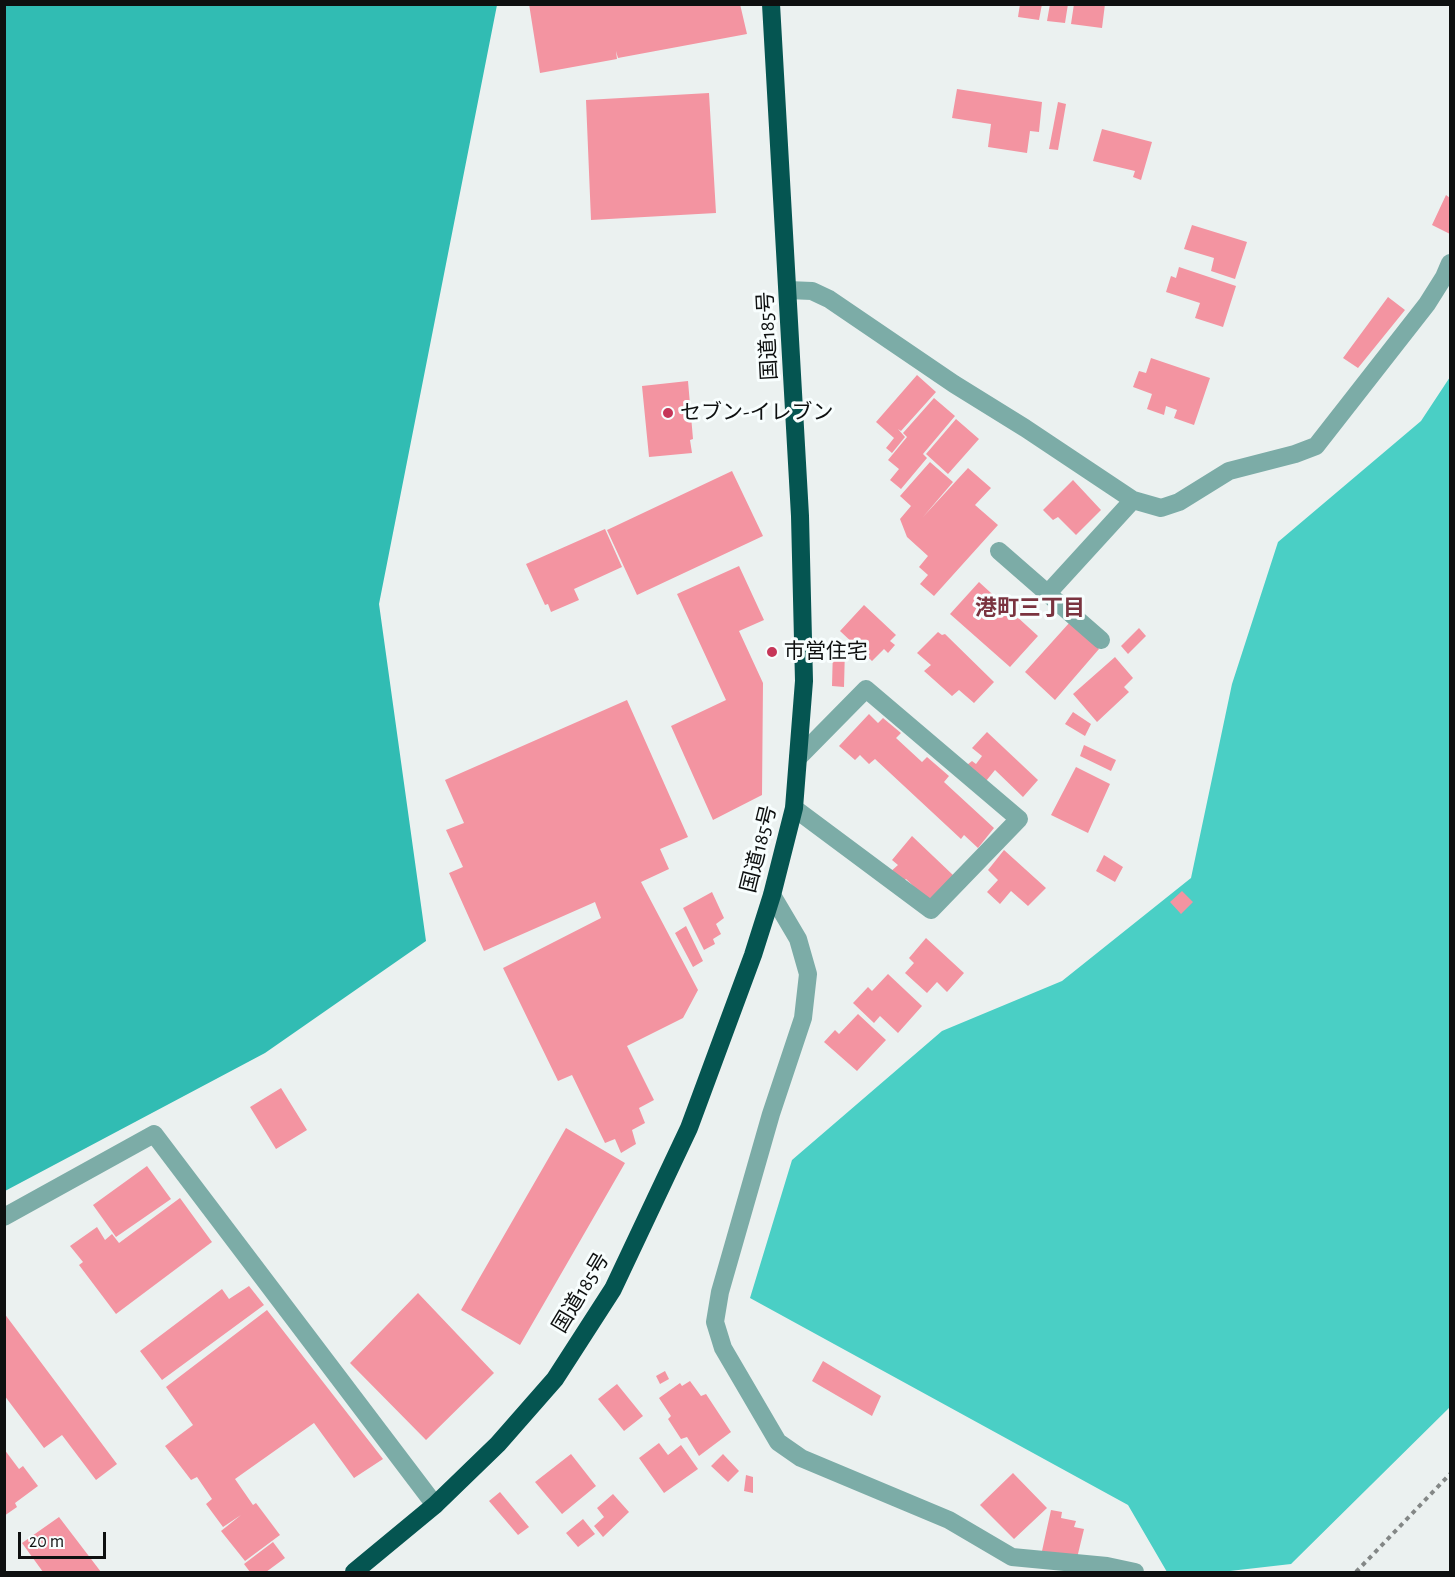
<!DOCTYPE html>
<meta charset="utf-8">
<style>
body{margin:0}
#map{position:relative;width:1455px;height:1577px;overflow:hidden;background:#ebf1f0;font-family:"Alegreya Sans",sans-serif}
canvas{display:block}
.frame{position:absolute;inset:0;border:6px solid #0e1010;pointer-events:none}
.scale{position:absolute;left:18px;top:1532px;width:88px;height:27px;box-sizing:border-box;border:3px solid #0e1010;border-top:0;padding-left:8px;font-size:18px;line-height:21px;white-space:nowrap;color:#0e1010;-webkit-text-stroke:4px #f8fefe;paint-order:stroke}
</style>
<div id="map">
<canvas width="1455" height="1577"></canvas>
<div class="frame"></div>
<div class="scale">20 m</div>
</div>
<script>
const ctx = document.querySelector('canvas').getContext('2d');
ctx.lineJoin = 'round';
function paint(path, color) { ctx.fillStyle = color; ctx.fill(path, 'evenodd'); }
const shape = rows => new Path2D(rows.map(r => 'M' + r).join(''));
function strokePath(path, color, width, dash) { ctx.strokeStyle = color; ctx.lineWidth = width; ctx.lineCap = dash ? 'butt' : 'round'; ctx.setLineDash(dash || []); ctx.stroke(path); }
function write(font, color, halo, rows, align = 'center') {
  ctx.font = font + ' "Alegreya Sans","Noto Sans JP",sans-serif'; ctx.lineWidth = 6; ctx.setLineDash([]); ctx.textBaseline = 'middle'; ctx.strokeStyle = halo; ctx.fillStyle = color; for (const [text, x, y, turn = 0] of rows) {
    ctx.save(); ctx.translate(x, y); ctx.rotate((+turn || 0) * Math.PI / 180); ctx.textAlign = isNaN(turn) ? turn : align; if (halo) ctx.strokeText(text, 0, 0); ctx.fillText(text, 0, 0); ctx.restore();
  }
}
const forest = shape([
 [1450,377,1450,1407,1291,1564,1221,1572,1167,1572,1128,1505,750,1298,792,1160,942,1031,1062,981,1191,878,1232,684,1278,542,1421,421]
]);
const water = shape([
 [5,4,497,5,379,604,426,941,265,1053,5,1191]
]);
const building = shape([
 [529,4,740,4,747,34,618,58,616,51,617,59,540,73],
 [1020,4,1042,4,1039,20,1018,17],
 [1050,4,1068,4,1065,23,1047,21],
 [1074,4,1105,4,1102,28,1071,24],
 [957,89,1042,102,1039,132,1030,131,1027,153,988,147,991,124,952,118],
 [709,93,716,213,591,220,586,100],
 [1058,102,1066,104,1058,150,1049,149],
 [1102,129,1152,142,1141,180,1133,177,1135,171,1093,161],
 [1446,195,1450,198,1450,234,1432,225],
 [1192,225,1247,242,1235,279,1211,271,1214,258,1184,249],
 [1179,267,1236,286,1223,327,1195,318,1200,303,1166,292,1171,276,1176,278],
 [1388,297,1405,310,1358,368,1343,358],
 [1151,358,1210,378,1194,425,1174,418,1177,410,1166,406,1164,415,1147,409,1152,394,1133,387,1139,371,1146,373],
 [917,375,936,392,901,431,898,429,905,437,892,453,886,448,894,438,876,422],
 [688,381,693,439,690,440,692,453,649,457,642,386],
 [934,398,955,416,923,454,927,458,901,489,890,480,899,469,888,460,907,437,903,433],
 [956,419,979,439,948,474,926,454],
 [930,462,953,482,923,517,968,468,991,488,975,505,998,525,934,596,920,584,928,575,919,567,928,556,907,537,900,519,911,506,900,496],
 [732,471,763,536,637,595,607,530],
 [1073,480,1101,510,1076,535,1058,517,1053,520,1043,510],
 [605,529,622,567,574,589,579,600,551,612,548,604,545,605,526,564],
 [739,566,764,620,739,631,763,683,762,795,713,820,671,726,726,700,677,594],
 [979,582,1038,636,1010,667,950,614],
 [864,605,896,635,890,641,895,645,888,653,884,649,872,661,840,631],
 [1070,622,1099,649,1055,700,1025,672],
 [1139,628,1146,636,1128,654,1121,646],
 [938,632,942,635,945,634,994,682,974,703,959,690,952,696,924,671,931,665,917,653],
 [833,648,845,648,844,687,832,686],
 [1115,657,1133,678,1124,687,1129,692,1097,722,1073,694],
 [627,700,688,837,660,849,669,869,641,882,698,990,683,1018,627,1046,654,1100,639,1108,645,1123,632,1130,636,1144,621,1153,615,1139,605,1143,572,1075,558,1081,503,968,601,918,595,902,484,951,449,873,463,867,446,830,464,823,445,780],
 [1073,712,1091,724,1085,736,1065,724],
 [869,714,878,723,883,718,901,733,896,738,922,762,927,757,949,776,944,782,994,828,978,848,964,835,961,839,875,759,869,764,860,755,855,760,839,746],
 [987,732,1038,780,1023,797,995,770,986,781,967,765,972,761,976,764,982,756,972,748],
 [1084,745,1116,760,1111,771,1080,756],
 [1076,767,1110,784,1088,833,1051,815],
 [912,836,954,876,931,903,906,879,901,883,889,873,898,865,892,860],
 [1004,850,1046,888,1028,906,1011,891,1000,904,987,892,998,880,988,870],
 [1104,855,1123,867,1115,882,1096,871],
 [1182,891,1193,902,1181,914,1170,902],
 [712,892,724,918,716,924,721,934,713,939,715,944,704,950,683,908],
 [686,926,703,961,693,967,675,933],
 [926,938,964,973,947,992,937,982,927,993,905,973,914,963,909,958],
 [888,974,922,1006,898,1033,880,1016,874,1023,853,1003,868,987,872,991],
 [858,1014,886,1040,857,1071,824,1042,835,1030,839,1034],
 [281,1088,307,1130,276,1149,250,1107],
 [566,1128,625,1163,520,1345,461,1310],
 [147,1166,171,1199,116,1237,93,1205],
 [180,1198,212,1242,116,1314,79,1265,83,1262,70,1246,97,1227,105,1240,112,1234,119,1243],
 [249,1286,264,1305,162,1380,140,1351,222,1289,229,1299],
 [418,1293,494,1373,426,1440,350,1363],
 [267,1310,383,1459,354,1478,314,1423,235,1479,253,1505,256,1503,280,1535,245,1561,221,1531,241,1515,223,1527,206,1504,212,1499,197,1477,191,1480,165,1446,193,1425,166,1387],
 [4,1313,117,1464,96,1480,62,1435,44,1448,4,1395],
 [823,1361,881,1396,872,1416,812,1381],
 [665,1371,669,1379,660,1384,656,1376],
 [690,1381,701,1396,706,1394,731,1432,699,1456,687,1437,681,1439,668,1419,671,1416,659,1398,680,1383,682,1386],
 [617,1384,643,1416,624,1431,598,1399],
 [659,1443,668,1455,681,1445,698,1469,664,1493,639,1458],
 [4,1449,19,1469,23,1466,38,1486,15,1503,17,1507,4,1516],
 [571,1454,596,1486,562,1514,535,1482],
 [723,1454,739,1471,728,1482,711,1466],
 [1013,1473,1047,1508,1014,1539,980,1505],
 [746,1475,753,1477,753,1493,744,1491],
 [500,1492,529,1527,518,1535,489,1501],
 [613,1494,629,1512,603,1537,594,1526,604,1517,597,1508],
 [1051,1510,1062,1512,1061,1518,1076,1521,1074,1527,1084,1529,1077,1558,1042,1551],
 [59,1517,101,1572,43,1572,22,1543],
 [583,1519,595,1534,578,1547,566,1533],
 [273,1542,285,1558,266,1572,250,1572,244,1564]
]);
const path = shape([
 [1356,1572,1450,1474]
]);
const minor = shape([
 [788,290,812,291,829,299,954,384,1025,428,1133,500,1161,508,1179,502,1229,471,1295,454,1316,446,1427,304,1444,277,1450,263],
 [999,551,1101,640],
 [1048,593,1133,500],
 [794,808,931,910,1019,819,866,689,798,758],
 [772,895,798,939,808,974,803,1018,771,1114,720,1292,715,1322,723,1348,778,1442,801,1458,949,1520,1012,1557,1107,1566,1135,1572],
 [4,1217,154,1134,435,1505]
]);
const highway = shape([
 [354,1572,435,1505,498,1444,555,1379,613,1289,689,1128,753,955,772,895,794,808,804,681,800,516,771,4]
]);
const markers = [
 [668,413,6,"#c63658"],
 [772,652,6,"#c63658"]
];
const streetNames = [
 ["国道185号",768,336,-93],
 ["国道185号",759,849,-76],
 ["国道185号",581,1293,-59]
];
const poiNames = [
 ["セブン-イレブン",680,413],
 ["市営住宅",784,652]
];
const neighbourhoodNames = [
 ["港町三丁目",1030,608]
];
paint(forest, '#4acfc5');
paint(water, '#31bcb3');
paint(building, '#f394a1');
strokePath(path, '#838786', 4, [4.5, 4.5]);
strokePath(minor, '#7caca7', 18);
strokePath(highway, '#055551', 18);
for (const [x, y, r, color] of markers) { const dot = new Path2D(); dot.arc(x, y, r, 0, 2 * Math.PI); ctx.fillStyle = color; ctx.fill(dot); strokePath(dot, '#f8fefe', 2); }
write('21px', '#0e1010', '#f8fefe', streetNames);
write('21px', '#0e1010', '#f8fefe', poiNames, 'left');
write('bold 22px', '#7a333f', '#f8fefe', neighbourhoodNames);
</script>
